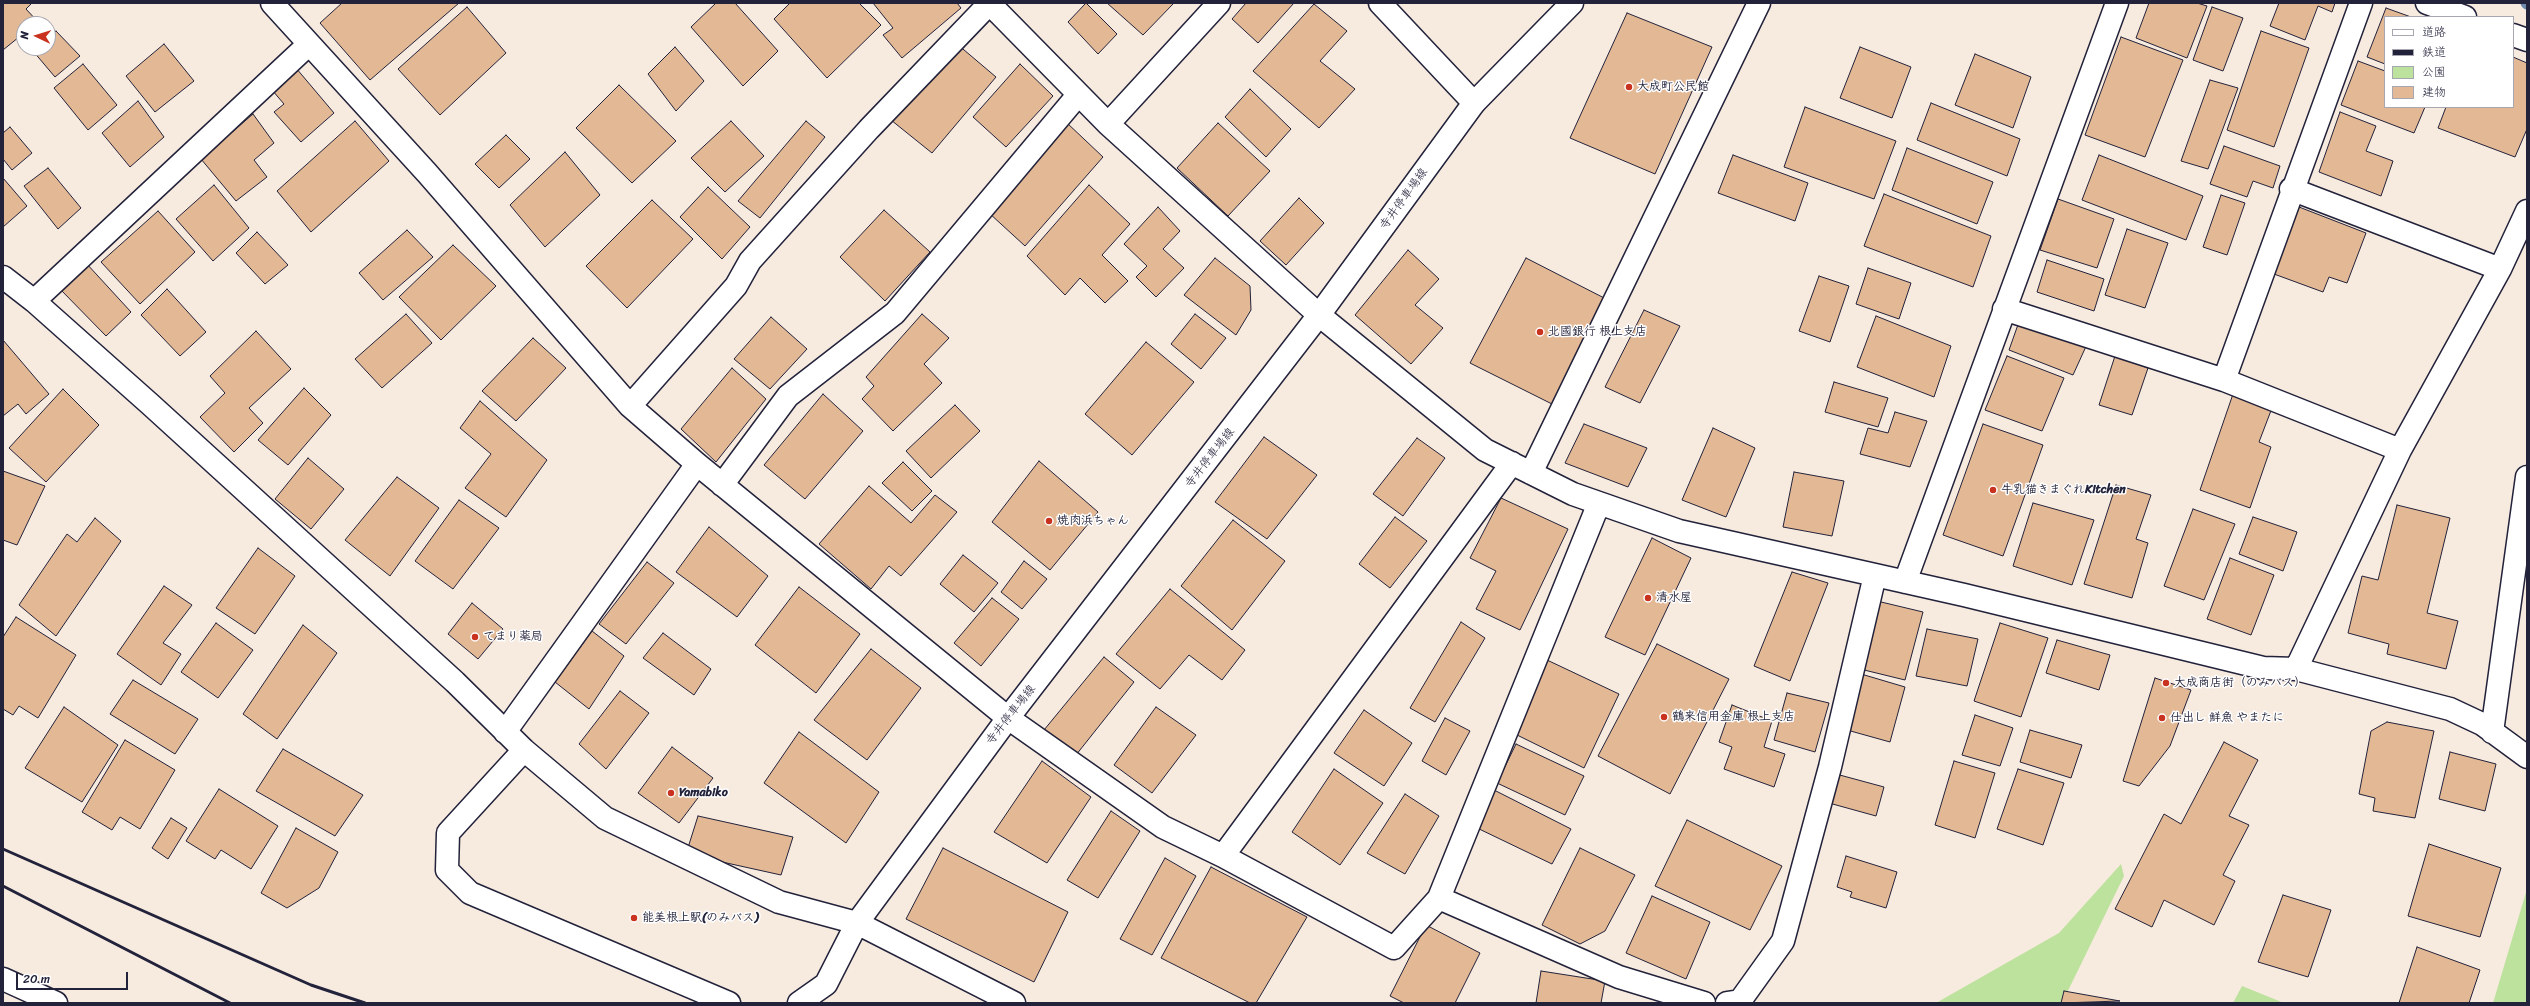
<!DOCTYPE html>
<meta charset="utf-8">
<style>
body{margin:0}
#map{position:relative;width:2530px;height:1006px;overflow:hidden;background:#f7eadf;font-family:Sriracha,"Klee One",sans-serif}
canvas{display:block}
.frame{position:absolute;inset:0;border:4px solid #22223b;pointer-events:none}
.legend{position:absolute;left:2384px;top:16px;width:130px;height:92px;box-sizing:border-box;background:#fff;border:1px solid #a7a7b1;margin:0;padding:5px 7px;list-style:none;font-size:12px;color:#22223b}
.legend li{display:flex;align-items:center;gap:8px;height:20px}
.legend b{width:20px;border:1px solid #a7a7b1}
.north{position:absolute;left:16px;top:16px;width:40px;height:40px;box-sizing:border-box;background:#fff;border:1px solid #a7a7b1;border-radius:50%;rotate:274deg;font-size:11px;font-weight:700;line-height:16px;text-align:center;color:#22223b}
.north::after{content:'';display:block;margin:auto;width:14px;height:18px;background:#c8321e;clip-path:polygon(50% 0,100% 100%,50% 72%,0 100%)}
.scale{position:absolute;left:16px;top:972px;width:112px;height:18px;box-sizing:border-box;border:2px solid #22223b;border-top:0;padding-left:5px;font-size:12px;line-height:14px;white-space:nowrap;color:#22223b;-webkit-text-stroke:3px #fff;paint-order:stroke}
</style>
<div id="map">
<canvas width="2530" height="1006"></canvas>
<div class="frame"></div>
<ul class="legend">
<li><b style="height:5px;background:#fff"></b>道路</li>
<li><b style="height:5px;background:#22223b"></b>鉄道</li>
<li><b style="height:11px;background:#bde29d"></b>公園</li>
<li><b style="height:11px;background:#e3b894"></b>建物</li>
</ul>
<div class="north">N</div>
<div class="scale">20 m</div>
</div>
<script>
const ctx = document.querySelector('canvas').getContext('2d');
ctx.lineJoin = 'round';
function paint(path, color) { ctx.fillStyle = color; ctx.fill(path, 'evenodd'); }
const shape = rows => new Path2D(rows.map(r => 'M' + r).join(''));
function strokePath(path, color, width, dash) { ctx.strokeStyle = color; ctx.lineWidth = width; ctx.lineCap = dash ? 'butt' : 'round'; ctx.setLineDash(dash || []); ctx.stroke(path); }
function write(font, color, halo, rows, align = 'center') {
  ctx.font = font + ' Sriracha,"Klee One",sans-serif'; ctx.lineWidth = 3; ctx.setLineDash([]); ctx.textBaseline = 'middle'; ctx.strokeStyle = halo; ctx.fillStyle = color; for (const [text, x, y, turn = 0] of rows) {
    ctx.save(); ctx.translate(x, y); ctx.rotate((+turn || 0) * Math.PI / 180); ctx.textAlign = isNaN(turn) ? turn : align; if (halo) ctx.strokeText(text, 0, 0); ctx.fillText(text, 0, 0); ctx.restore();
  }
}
const green = shape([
 [2121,864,2124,876,2062,1003,1936,1003,2059,933],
 [2527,889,2527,1003,2493,1003],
 [2242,986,2284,1003,2233,1003]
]);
const stream = shape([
 [2526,3,2527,4]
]);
const building = shape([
 [3,3,32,3,26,9,38,22,35,24,24,24,24,33,3,50,3,3],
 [342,3,459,3,370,80,320,23,342,3],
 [716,3,735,3,778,51,743,86,691,27,716,3],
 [790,3,859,3,881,25,827,78,774,19,790,3],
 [873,3,957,3,961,8,902,58,883,35,893,28,873,3],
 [1086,3,1117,34,1098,54,1068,22,1086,3],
 [1107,3,1172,3,1173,4,1143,35,1107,3],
 [1246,3,1294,3,1258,43,1232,19,1246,3],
 [2149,3,2197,3,2207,6,2187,58,2136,38,2149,3],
 [2279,3,2335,3,2332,12,2318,6,2305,40,2270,26,2279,3],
 [1314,4,1347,31,1320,61,1355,89,1319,128,1253,71,1314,4],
 [467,7,506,53,440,115,398,69,467,7],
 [2212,7,2243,18,2223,71,2193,60,2212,7],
 [2386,8,2411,17,2385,17,2385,64,2367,57,2386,8],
 [1627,13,1712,47,1655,174,1570,138,1627,13],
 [56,31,80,56,55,77,33,51,37,48,48,48,48,38,56,31],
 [2261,31,2309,48,2274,147,2227,130,2261,31],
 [2121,37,2183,60,2145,157,2085,135,2121,37],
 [164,44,194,81,155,112,126,76,164,44],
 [957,44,996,77,932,153,891,120,957,44],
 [675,47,704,81,676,111,648,74,675,47],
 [1860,47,1911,67,1892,118,1840,98,1860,47],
 [1975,54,2031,77,2013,128,1955,105,1975,54],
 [2513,57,2527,63,2527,129,2515,157,2438,128,2446,107,2513,107,2513,57],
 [2358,61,2385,71,2385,107,2425,107,2414,133,2341,105,2358,61],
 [83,64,117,105,88,130,54,88,83,64],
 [1020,64,1053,96,1006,147,973,117,1020,64],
 [296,68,334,113,301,142,274,112,284,104,272,90,296,68],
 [2210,80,2238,88,2208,169,2181,161,2210,80],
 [619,85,676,141,632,183,576,128,619,85],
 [1250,89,1291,129,1266,157,1225,117,1250,89],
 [138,101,164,137,130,167,102,133,138,101],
 [1931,103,2020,139,2007,176,1917,140,1931,103],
 [1805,107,1896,141,1874,199,1784,167,1805,107],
 [2340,112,2376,126,2366,151,2393,161,2381,196,2319,172,2340,112],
 [253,114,274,143,254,160,267,177,236,201,201,159,253,114],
 [355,121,389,161,311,232,277,191,355,121],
 [731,121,764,156,725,192,691,158,731,121],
 [806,121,825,137,760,218,738,201,806,121],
 [1066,122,1103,157,1025,246,989,213,1066,122],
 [1218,123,1270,171,1228,216,1177,168,1218,123],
 [10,127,32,153,12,170,3,159,3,133,10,127],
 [506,135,530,159,499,188,475,164,506,135],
 [2224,146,2280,166,2273,188,2253,181,2247,197,2210,184,2224,146],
 [1907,148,1993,182,1977,224,1892,190,1907,148],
 [565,152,600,195,545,247,510,205,565,152],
 [1733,155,1808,183,1795,221,1718,193,1733,155],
 [2099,155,2203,196,2186,240,2082,200,2099,155],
 [48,168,81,208,58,229,24,186,48,168],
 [3,178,27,206,3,227,3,178],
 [214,185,249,228,213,261,176,219,214,185],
 [1089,185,1130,224,1102,255,1128,281,1105,303,1080,278,1065,295,1027,256,1089,185],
 [708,187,750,227,722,259,680,217,708,187],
 [1884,194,1991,236,1973,287,1864,246,1884,194],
 [2221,195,2245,203,2227,255,2203,247,2221,195],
 [1299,198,1324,223,1286,265,1260,241,1299,198],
 [2058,199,2114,219,2097,268,2040,250,2058,199],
 [652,200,693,239,627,308,586,266,652,200],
 [1158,207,1180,231,1163,249,1184,268,1156,297,1136,277,1147,266,1124,244,1158,207],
 [2299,207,2366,233,2347,283,2329,277,2323,292,2274,274,2299,207],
 [884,210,930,252,885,301,840,257,884,210],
 [158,211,195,252,140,304,101,262,158,211],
 [2127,229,2168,243,2145,308,2105,295,2127,229],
 [407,230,433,257,383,300,359,273,407,230],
 [257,232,288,265,265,284,236,253,257,232],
 [453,245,496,286,441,340,399,297,453,245],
 [1408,250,1439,279,1415,305,1443,328,1411,364,1355,315,1408,250],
 [1215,258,1250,286,1251,310,1236,335,1184,295,1215,258],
 [1526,258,1610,301,1556,406,1470,363,1526,258],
 [2047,260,2104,279,2094,311,2037,292,2047,260],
 [86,263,131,312,106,336,59,288,86,263],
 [1868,268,1911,283,1899,319,1856,304,1868,268],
 [1819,276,1849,286,1830,342,1799,331,1819,276],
 [167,289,206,332,180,356,141,315,167,289],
 [1644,310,1680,326,1640,403,1605,387,1644,310],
 [406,314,432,343,382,388,355,359,406,314],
 [922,314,949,338,924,364,942,383,893,431,862,399,874,386,866,377,922,314],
 [1195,314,1226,338,1201,369,1171,344,1195,314],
 [1876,316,1951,346,1934,397,1857,367,1876,316],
 [771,317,807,349,770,389,734,359,771,317],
 [2020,319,2088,342,2073,375,2009,350,2020,319],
 [256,331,291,369,249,408,263,423,234,452,200,417,225,393,210,376,256,331],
 [533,338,566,368,516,421,482,391,533,338],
 [3,340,49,394,26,414,18,404,3,416,3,340],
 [1146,342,1194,382,1132,455,1085,414,1146,342],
 [2007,356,2064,378,2042,431,1985,410,2007,356],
 [2115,356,2148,368,2132,415,2099,405,2115,356],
 [732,368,766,399,716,462,681,429,732,368],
 [1834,382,1888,398,1878,427,1825,412,1834,382],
 [304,388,331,415,288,465,258,440,304,388],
 [63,389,99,425,46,482,9,448,63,389],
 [823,394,863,431,805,499,764,465,823,394],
 [2233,394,2272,408,2259,442,2271,447,2250,508,2200,490,2233,394],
 [480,401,547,460,506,517,465,488,491,454,460,428,480,401],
 [955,405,980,431,931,478,906,451,955,405],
 [1895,412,1927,421,1910,467,1860,454,1868,428,1888,433,1895,412],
 [1584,424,1647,448,1628,487,1565,463,1584,424],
 [1983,424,2043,445,2003,556,1943,535,1983,424],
 [1713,428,1755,448,1726,517,1682,500,1713,428],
 [1264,437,1317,475,1267,539,1215,502,1264,437],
 [1417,438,1445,458,1403,516,1373,494,1417,438],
 [308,458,344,489,311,529,275,499,308,458],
 [1039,461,1098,512,1050,570,992,522,1039,461],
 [903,462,932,491,912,511,882,483,903,462],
 [3,471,45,486,17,545,3,540,3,471],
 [1794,472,1844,481,1832,536,1783,527,1794,472],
 [397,477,439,508,390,576,345,540,397,477],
 [2116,485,2151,495,2136,539,2148,543,2132,598,2084,584,2116,485],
 [869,486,911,523,935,495,957,512,901,576,889,566,871,589,819,544,869,486],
 [1501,498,1568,529,1520,630,1476,609,1496,571,1470,558,1501,498],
 [459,500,499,528,453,589,415,561,459,500],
 [2033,503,2094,520,2072,585,2013,566,2033,503],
 [2397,505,2450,518,2427,613,2458,621,2446,669,2387,654,2389,644,2348,633,2362,576,2378,580,2397,505],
 [2193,509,2235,524,2204,600,2164,586,2193,509],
 [1395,517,1427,541,1390,588,1359,564,1395,517],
 [2253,517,2297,532,2283,571,2239,554,2253,517],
 [95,518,121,541,56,636,19,605,67,534,77,542,95,518],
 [1233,520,1285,561,1232,630,1181,586,1233,520],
 [709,527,768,576,737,617,676,572,709,527],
 [1652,538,1691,558,1645,655,1605,637,1652,538],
 [258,548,295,576,255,634,216,608,258,548],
 [963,555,998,583,974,612,940,584,963,555],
 [2230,558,2274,575,2251,635,2207,619,2230,558],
 [1024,561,1047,579,1022,609,1001,592,1024,561],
 [647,562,674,583,626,644,599,624,647,562],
 [1792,572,1828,583,1790,681,1754,666,1792,572],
 [164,586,192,605,163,643,181,654,161,685,117,654,164,586],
 [799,587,860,634,816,693,755,645,799,587],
 [1170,589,1245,650,1222,680,1189,655,1160,689,1116,654,1170,589],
 [992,598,1019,619,981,666,954,643,992,598],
 [1877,601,1923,612,1905,680,1860,669,1877,601],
 [472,603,503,629,478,659,448,634,472,603],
 [16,617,76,655,38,718,19,706,13,715,3,709,3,637,16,617],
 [1461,622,1485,638,1435,722,1410,708,1461,622],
 [216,623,253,650,218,698,181,672,216,623],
 [2000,623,2048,638,2021,717,1974,701,2000,623],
 [303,625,337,653,277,739,243,714,303,625],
 [1927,629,1978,639,1967,686,1916,676,1927,629],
 [592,631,624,656,589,709,555,682,592,631],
 [663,633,711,669,694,695,643,658,663,633],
 [2057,640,2110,655,2099,690,2046,673,2057,640],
 [1657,644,1729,679,1670,794,1598,756,1657,644],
 [871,649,921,688,867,760,814,720,871,649],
 [1104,657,1134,682,1076,755,1044,730,1104,657],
 [1547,660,1619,694,1584,768,1513,733,1547,660],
 [1861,674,1905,687,1890,742,1847,730,1861,674],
 [2155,678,2191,690,2170,746,2139,786,2123,781,2155,678],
 [133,680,198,719,175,754,110,714,133,680],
 [620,691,649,713,606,769,579,744,620,691],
 [1787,693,1829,703,1815,752,1774,740,1787,693],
 [1732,705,1772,721,1764,747,1785,754,1774,787,1724,769,1732,747,1719,742,1732,705],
 [64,707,118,745,82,802,25,768,64,707],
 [1156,707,1196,735,1152,793,1114,765,1156,707],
 [1364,710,1412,743,1384,786,1334,753,1364,710],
 [1975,715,2013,728,2000,766,1962,755,1975,715],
 [1445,718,1470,731,1446,775,1422,761,1445,718],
 [2387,722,2434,731,2415,818,2373,811,2375,798,2359,794,2371,731,2387,722],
 [2030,730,2082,745,2071,778,2020,762,2030,730],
 [799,732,879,792,846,843,764,783,799,732],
 [125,740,175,770,140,829,120,817,112,830,82,812,125,740],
 [2224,742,2258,760,2229,816,2249,825,2223,875,2235,881,2214,925,2164,900,2152,927,2115,909,2164,814,2181,824,2224,742],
 [1516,744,1584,776,1565,815,1497,783,1516,744],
 [672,747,713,778,679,823,638,793,672,747],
 [283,749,363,795,335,836,256,791,283,749],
 [2450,752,2496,764,2485,811,2439,799,2450,752],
 [1042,761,1091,797,1047,863,994,832,1042,761],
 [1954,761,1995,773,1975,838,1935,825,1954,761],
 [1334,769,1383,803,1340,865,1292,832,1334,769],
 [2018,769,2064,783,2043,845,1997,829,2018,769],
 [1836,774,1884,787,1876,816,1829,803,1836,774],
 [219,789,278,826,251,869,221,850,215,859,186,841,219,789],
 [1494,790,1571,829,1552,864,1475,827,1494,790],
 [1405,794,1439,816,1405,874,1367,853,1405,794],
 [1111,811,1140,831,1098,898,1067,880,1111,811],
 [698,816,793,837,781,875,686,854,698,816],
 [171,818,187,828,168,859,152,848,171,818],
 [1687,820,1782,866,1750,930,1655,886,1687,820],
 [296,828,338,852,319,888,287,908,261,893,296,828],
 [2429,844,2501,868,2480,937,2408,916,2429,844],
 [943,848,1068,912,1034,982,906,919,943,848],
 [1580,848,1635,875,1605,931,1580,944,1542,925,1580,848],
 [1846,856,1897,872,1886,908,1850,897,1852,892,1837,887,1846,856],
 [1165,858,1196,876,1152,955,1120,939,1165,858],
 [1211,867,1307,917,1256,1003,1250,1003,1161,958,1211,867],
 [2283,895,2331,910,2308,977,2258,962,2283,895],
 [1652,896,1710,922,1686,979,1626,953,1652,896],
 [1426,925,1480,953,1455,1003,1404,1003,1390,996,1426,925],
 [2417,947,2480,970,2469,1003,2399,1003,2417,947],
 [1541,971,1605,981,1601,1003,1536,1003,1541,971],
 [2064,991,2120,1001,2061,1003,2064,991]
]);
const minor = shape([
 [272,3,427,173,630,406,697,464,1008,718,1163,827,1223,856,1394,948,1439,898,1599,503],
 [989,3,1108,124,1319,315,1485,450,1573,494,1679,531,1964,595,2263,668,2296,669,2450,709,2482,724,2527,757],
 [1380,3,1474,103],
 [2427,3,2465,17],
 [2513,35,2527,40],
 [1108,124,1219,3],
 [2291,189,2500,269],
 [3,277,34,301,151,405,455,682,524,750,605,818,779,902,857,923,1014,1003],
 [34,301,308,45],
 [2004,309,2224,380,2361,3],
 [2224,380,2400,450],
 [630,406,736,286,750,261,869,129,989,4],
 [1531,473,1759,3],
 [722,485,788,396,895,313,1078,95],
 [1905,582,2117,3],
 [2296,669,2400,450,2500,269,2527,211],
 [505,732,697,464],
 [2492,732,2527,477],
 [524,750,448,833,447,870,470,893,729,1003],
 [1223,856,1512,463],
 [1439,898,1619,977,1704,1003],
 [3,979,56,1003],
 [799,1003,826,984,857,923],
 [1727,1003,1740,1001,1783,941,1830,767,1875,575]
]);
const major = shape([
 [857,923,1008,718,1319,315,1474,103,1572,3]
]);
const rail = shape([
 [3,849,311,985,365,1003],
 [3,886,230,1003]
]);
const markers = [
 [1629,87,4,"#c8321e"],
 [1540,332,4,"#c8321e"],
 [1993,490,4,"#c8321e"],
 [1049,521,4,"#c8321e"],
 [1648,598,4,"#c8321e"],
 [475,637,4,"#c8321e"],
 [2166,683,4,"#c8321e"],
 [1664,717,4,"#c8321e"],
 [2162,718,4,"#c8321e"],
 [671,793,4,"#c8321e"],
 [634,918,4,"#c8321e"]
];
const poiNames = [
 ["大成町公民館",1637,87],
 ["北國銀行 根上支店",1548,332],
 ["牛乳猫きまぐれKitchen",2001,490],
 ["焼肉浜ちゃん",1057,521],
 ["清水屋",1656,598],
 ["てまり薬局",483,637],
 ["大成商店街（のみバス）",2174,683],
 ["鶴来信用金庫 根上支店",1672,717],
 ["仕出し 鮮魚 やまたに",2170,718],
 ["Yamabiko",679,793],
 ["能美根上駅(のみバス)",642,918]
];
const streetNames = [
 ["寺井停車場線",1404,199,-54],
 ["寺井停車場線",1210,458,-52],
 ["寺井停車場線",1011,715,-52]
];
paint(green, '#bde29d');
strokePath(stream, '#6c8aae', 11);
paint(building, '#e3b894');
strokePath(building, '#22223b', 1);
strokePath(minor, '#22223b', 25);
strokePath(major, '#22223b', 25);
strokePath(minor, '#fff', 22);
strokePath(major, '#fff', 22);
strokePath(rail, '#22223b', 3);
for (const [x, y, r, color] of markers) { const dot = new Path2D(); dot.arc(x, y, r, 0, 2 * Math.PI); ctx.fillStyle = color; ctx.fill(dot); strokePath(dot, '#fff', 1.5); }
write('bold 12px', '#22223b', '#fff', poiNames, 'left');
write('12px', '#22223b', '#fff', streetNames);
</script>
